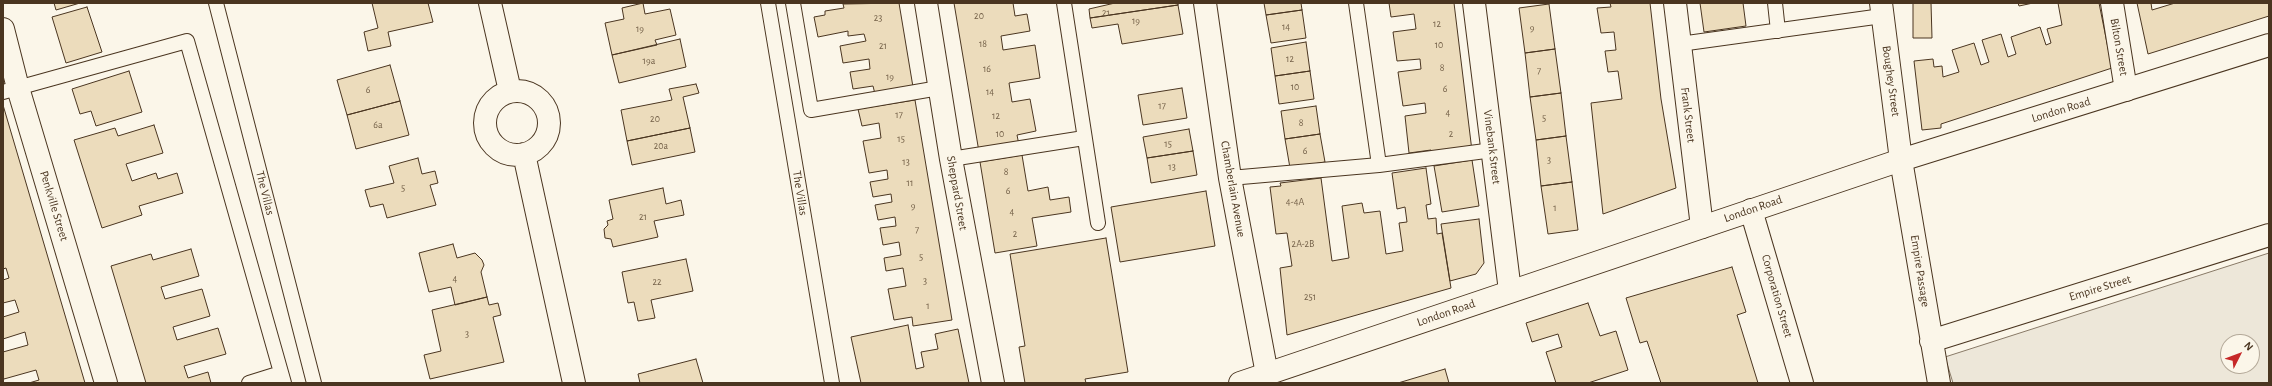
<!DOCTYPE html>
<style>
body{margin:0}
#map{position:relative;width:2272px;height:386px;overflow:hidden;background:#fbf6e9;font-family:"Alegreya Sans",sans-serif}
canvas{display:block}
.frame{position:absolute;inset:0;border:4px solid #4a3520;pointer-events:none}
.north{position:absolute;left:2220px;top:334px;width:40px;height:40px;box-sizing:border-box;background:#fbf6e9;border:1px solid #b4a999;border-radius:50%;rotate:48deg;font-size:11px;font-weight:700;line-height:16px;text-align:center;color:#4a3520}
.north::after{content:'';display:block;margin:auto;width:14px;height:18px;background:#c62828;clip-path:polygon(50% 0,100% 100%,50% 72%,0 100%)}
</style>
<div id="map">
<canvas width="2272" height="386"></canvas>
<div class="frame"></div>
<div class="north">N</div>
</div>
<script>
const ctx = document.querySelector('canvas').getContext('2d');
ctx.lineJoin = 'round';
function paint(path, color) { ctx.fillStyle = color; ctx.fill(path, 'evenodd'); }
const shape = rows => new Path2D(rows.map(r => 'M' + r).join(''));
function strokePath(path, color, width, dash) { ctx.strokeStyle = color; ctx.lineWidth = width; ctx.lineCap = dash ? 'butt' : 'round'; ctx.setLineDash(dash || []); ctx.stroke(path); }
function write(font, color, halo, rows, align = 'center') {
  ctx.font = font + ' "Alegreya Sans",sans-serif'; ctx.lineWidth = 3; ctx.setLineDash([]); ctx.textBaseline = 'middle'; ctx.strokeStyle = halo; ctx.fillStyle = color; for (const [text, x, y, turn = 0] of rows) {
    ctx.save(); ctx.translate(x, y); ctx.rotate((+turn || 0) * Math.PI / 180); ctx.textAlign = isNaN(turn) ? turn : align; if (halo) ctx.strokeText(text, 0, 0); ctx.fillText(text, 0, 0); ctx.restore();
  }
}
const parking = shape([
 [2269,253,2269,383,1953,383,1945,357,2269,253],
 [2228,342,2252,342,2252,366,2228,366,2228,342]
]);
const building = shape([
 [54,3,80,3,56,10,54,3],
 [372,3,428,3,433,22,388,32,391,46,368,51,364,32,378,28,372,3],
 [643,3,645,14,670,9,676,35,655,40,657,45,612,55,605,23,624,19,622,8,643,3],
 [899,3,913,87,875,94,873,86,853,89,850,72,870,69,869,59,843,63,840,46,866,41,864,34,848,36,848,31,818,37,814,17,825,15,825,11,844,8,843,4,899,3],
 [954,3,1013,3,1015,16,1027,14,1030,31,1001,36,1003,50,1035,45,1040,78,1009,83,1012,102,1030,99,1036,131,1017,135,1019,145,979,152,954,3],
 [1115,3,1178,3,1178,5,1090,18,1089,9,1115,3],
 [1264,3,1301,3,1302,10,1266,15,1264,3],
 [1389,3,1454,3,1472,151,1431,156,1431,150,1409,153,1405,116,1426,113,1425,103,1403,106,1398,72,1421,69,1420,59,1397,61,1393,32,1416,29,1414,14,1391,17,1389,3],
 [1610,3,1650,3,1661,99,1676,188,1603,214,1591,103,1622,99,1618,71,1608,72,1605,51,1616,50,1614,32,1601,33,1597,8,1611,7,1610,3],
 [1700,3,1743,3,1746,26,1704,32,1700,3],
 [1913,3,1931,3,1932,38,1913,38,1913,3],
 [2018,3,2033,3,2019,6,2018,3],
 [2058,3,2099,3,2112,68,1941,124,1941,128,1922,130,1914,61,1933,59,1934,67,1942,66,1943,77,1959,72,1952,50,1974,43,1981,65,1989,62,1982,40,2001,34,2008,57,2016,54,2011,37,2040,27,2046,45,2051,43,2047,29,2062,25,2058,3],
 [2137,3,2151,3,2152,10,2175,3,2269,3,2269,16,2148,54,2137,3],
 [1549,4,1555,49,1525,53,1519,8,1549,4],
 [1178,5,1183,34,1122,44,1118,24,1092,28,1090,18,1178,5],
 [87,7,102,52,66,63,52,17,87,7],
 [1302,10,1306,38,1271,43,1266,15,1302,10],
 [680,39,686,67,619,83,612,55,680,39],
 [1306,42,1310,71,1275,76,1271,48,1306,42],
 [1555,49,1561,93,1530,97,1525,53,1555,49],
 [390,65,400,101,347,115,337,80,390,65],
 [129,71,142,112,96,126,91,111,80,114,72,89,129,71],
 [1310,71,1314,99,1279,104,1275,76,1310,71],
 [696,84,699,93,683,97,690,128,627,141,621,110,672,100,669,89,696,84],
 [1182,88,1187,118,1143,125,1138,95,1182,88],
 [1561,93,1566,136,1536,140,1530,97,1561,93],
 [915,100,952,320,913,326,912,317,894,320,888,289,906,286,903,268,886,271,884,258,901,255,899,242,883,245,880,228,896,226,895,217,878,220,875,205,892,202,891,194,873,197,870,182,888,179,887,170,869,173,863,141,881,138,879,123,862,126,858,109,915,100],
 [400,101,409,135,356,149,347,115,400,101],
 [3,106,3,105,85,383,29,383,39,380,36,370,4,379,3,377,3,352,28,345,25,332,3,339,3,317,19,312,15,300,3,303,3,280,9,278,6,268,3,269,3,106],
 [1316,106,1320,134,1285,139,1281,111,1316,106],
 [154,125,163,153,126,164,132,181,156,173,158,179,177,173,183,193,139,206,142,215,102,228,74,140,115,128,118,136,154,125],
 [690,128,695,152,632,165,627,141,690,128],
 [1189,129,1193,151,1147,158,1143,137,1189,129],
 [1320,134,1325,162,1290,168,1285,139,1320,134],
 [1566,136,1572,182,1541,186,1536,140,1566,136],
 [1193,151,1197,175,1151,183,1147,158,1193,151],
 [1022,155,1028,191,1048,187,1050,200,1069,197,1071,212,1032,218,1037,246,995,253,980,162,1022,155],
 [418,158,422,174,435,171,438,183,430,185,436,205,387,218,383,204,370,207,365,190,394,183,389,166,418,158],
 [1472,160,1479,206,1442,212,1434,166,1472,160],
 [1426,168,1431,204,1426,205,1428,219,1436,218,1437,234,1442,233,1451,288,1287,335,1280,268,1292,266,1287,233,1276,234,1270,187,1281,186,1280,183,1321,178,1332,261,1349,258,1342,206,1362,203,1364,213,1380,211,1386,254,1403,251,1399,223,1407,222,1405,207,1397,209,1392,173,1426,168],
 [1572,182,1578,230,1548,234,1541,186,1572,182],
 [663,188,666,204,681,200,684,215,654,221,658,237,613,247,611,239,605,238,604,229,608,225,607,221,613,219,609,200,663,188],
 [1206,191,1215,246,1120,262,1111,207,1206,191],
 [1479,219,1484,263,1476,274,1450,281,1441,224,1479,219],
 [1106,238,1128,372,1085,379,1086,383,1025,383,1019,347,1025,346,1010,254,1106,238],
 [453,244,457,258,475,253,482,260,484,265,481,272,487,297,455,305,451,287,429,292,419,253,453,244],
 [191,249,199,276,161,287,165,299,202,289,210,316,173,327,177,340,218,328,226,354,184,366,188,378,208,372,211,383,146,383,111,266,151,254,153,260,191,249],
 [686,259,693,291,651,300,655,318,638,321,634,302,628,303,622,272,686,259],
 [1732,267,1746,312,1737,315,1758,383,1661,383,1647,341,1640,343,1626,298,1732,267],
 [487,297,489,305,498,303,501,315,493,317,504,362,430,379,424,355,441,351,432,310,487,297],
 [1588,303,1600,336,1616,331,1628,370,1588,383,1556,383,1546,352,1562,347,1558,334,1532,342,1526,323,1588,303],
 [908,325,916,369,924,367,921,352,938,349,935,334,958,329,969,383,861,383,851,337,908,325],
 [696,359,703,383,640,383,638,374,696,359],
 [1445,369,1449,383,1398,383,1445,369]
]);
const service = shape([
 [216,3,314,383],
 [768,3,832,383],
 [793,3,811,110,939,88],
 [1064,3,1098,223],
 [1356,3,1379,165],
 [1775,3,1778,31],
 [1680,44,1882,16],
 [3,92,187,41,284,383],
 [951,159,1084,138],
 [1230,178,1379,165,1493,150],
 [249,383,281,373]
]);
const minor = shape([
 [490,3,510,91],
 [926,3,951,159,993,383],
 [1205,3,1230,178,1267,374],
 [1474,3,1510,291],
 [1675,3,1702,227],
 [1881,3,1901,160,1939,383],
 [2112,3,2126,90],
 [3,29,18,88,106,383],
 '485 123a32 32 0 1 1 64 0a32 32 0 1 1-64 0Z',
 [524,154,574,383],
 [1751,210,1802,383],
 [1931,341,2269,235]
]);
const secondary = shape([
 [1240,383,1901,160,2269,45]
]);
const numberNames = [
 ["21",1106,13],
 ["20",979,16],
 ["23",878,18],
 ["19",1136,21],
 ["12",1437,24],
 ["14",1286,27],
 ["9",1532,28],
 ["19",640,29],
 ["18",983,44],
 ["10",1439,45],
 ["21",883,46],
 ["12",1290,59],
 ["19a",649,61],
 ["8",1442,68],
 ["16",987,69],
 ["7",1539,71],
 ["19",890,77],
 ["10",1295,87],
 ["6",1445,89],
 ["6",368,90],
 ["14",990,92],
 ["17",1162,106],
 ["4",1448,113],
 ["17",899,115],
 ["12",996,116],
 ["5",1544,118],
 ["20",655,119],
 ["8",1301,123],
 ["6a",378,125],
 ["10",1000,134],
 ["2",1451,134],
 ["15",901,139],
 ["15",1168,144],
 ["20a",661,146],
 ["6",1305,151],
 ["3",1549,160],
 ["13",906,162],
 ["13",1172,167],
 ["8",1006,172],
 ["11",910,183],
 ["5",403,188],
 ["6",1008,191],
 ["4-4A",1295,202],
 ["9",913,206],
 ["1",1555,208],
 ["4",1012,212],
 ["21",643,217],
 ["7",917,230],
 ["2",1015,234],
 ["2A-2B",1303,244],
 ["5",921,257],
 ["4",455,279],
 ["3",925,281],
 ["22",657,282],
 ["251",1310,297],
 ["1",928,306],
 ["3",467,334]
];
const streetNames = [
 ["Bilton Street",2119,47,80],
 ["Boughey Street",1891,81,82],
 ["London Road",2061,110,-17],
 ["Frank Street",1688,115,83],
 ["Vinebank Street",1492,147,83],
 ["Chamberlain Avenue",1233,189,80],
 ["The Villas",265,193,76],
 ["The Villas",800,193,81],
 ["Sheppard Street",957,193,80],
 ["Penkville Street",54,206,73],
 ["London Road",1753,209,-19],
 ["Empire Passage",1920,271,81],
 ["Empire Street",2100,288,-17],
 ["Corporation Street",1777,296,74],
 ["London Road",1446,313,-19]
];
paint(parking, '#ede7d9');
strokePath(parking, '#887966', 1);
paint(building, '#ecdcbc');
strokePath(building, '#4a3520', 1);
strokePath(service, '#4a3520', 16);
strokePath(minor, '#4a3520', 24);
strokePath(secondary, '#4a3520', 24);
strokePath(service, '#fbf6e9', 14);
strokePath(minor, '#fbf6e9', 22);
strokePath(secondary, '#fbf6e9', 22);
write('10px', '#725f47', null, numberNames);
write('12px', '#4a3520', '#fbf6e9', streetNames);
</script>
